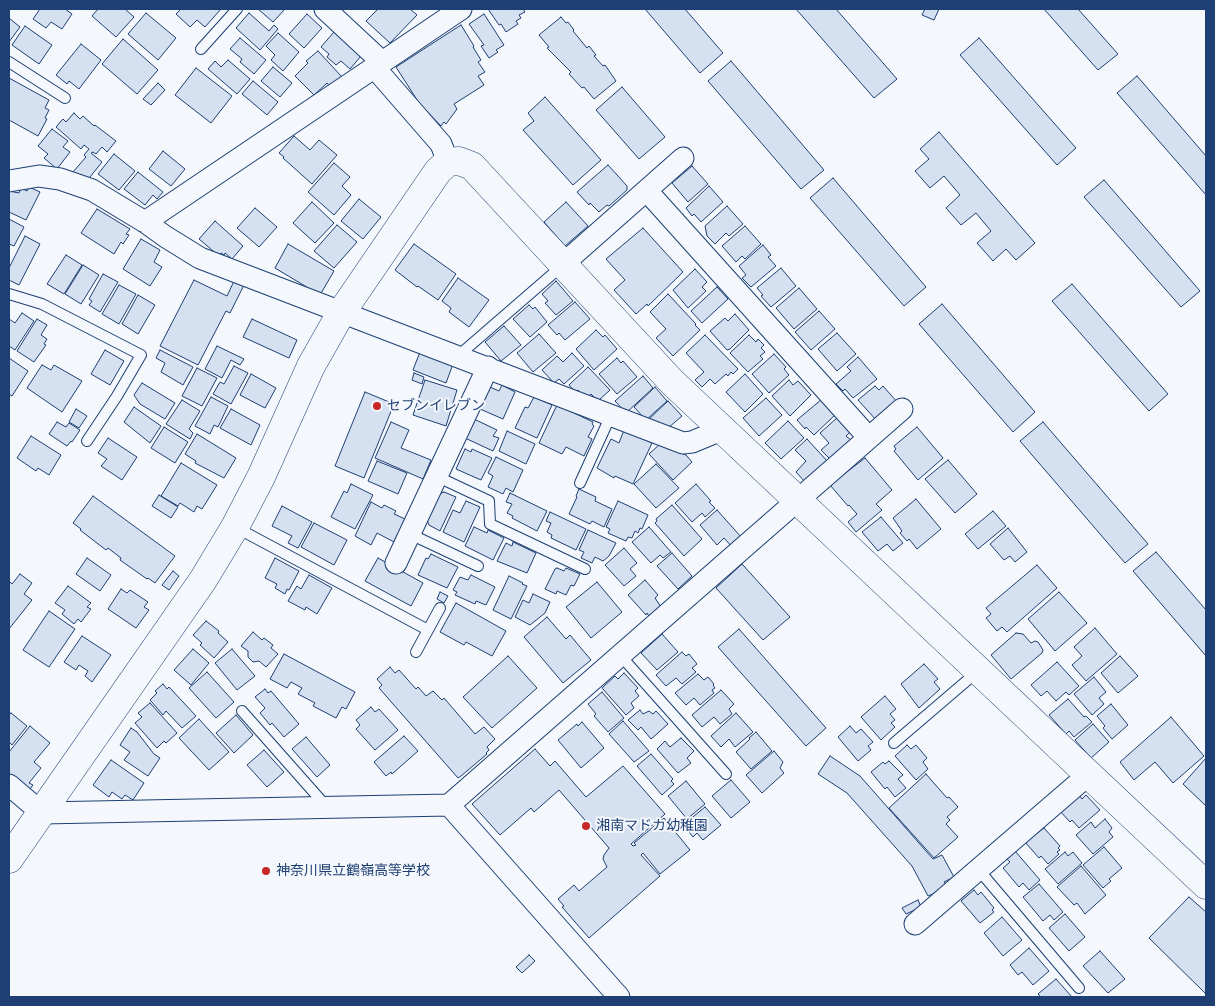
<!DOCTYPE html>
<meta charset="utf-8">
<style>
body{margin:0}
#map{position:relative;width:1215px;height:1006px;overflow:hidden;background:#f4f7fb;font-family:"Noto Sans",sans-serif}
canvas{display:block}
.frame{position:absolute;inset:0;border:10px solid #1d3f73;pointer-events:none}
</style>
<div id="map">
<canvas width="1215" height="1006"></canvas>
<div class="frame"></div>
</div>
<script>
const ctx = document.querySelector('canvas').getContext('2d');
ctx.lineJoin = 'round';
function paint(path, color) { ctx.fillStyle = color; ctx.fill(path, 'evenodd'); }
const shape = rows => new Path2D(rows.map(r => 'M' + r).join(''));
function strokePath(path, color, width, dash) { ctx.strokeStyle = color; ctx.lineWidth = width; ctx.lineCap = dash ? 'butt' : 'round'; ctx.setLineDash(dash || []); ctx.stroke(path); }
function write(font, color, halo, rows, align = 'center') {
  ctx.font = font + ' "Noto Sans","Noto Sans JP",sans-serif'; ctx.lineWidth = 4; ctx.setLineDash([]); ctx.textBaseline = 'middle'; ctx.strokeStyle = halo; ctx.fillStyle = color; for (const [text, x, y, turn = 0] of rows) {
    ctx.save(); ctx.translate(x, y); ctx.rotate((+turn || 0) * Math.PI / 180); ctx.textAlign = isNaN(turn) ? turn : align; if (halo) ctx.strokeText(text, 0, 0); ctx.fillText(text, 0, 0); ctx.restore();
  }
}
const building = shape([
 [40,9,65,9,72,14,62,29,51,22,46,28,33,19,40,9],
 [98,9,125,9,134,17,116,37,92,16,98,9],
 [181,9,221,9,205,27,197,20,190,27,176,14,181,9],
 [258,9,285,9,273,22,258,9],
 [378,9,410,9,417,15,390,43,366,21,378,9],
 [488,9,523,9,525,12,519,15,521,18,516,21,518,24,506,32,501,24,499,25,488,9],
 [645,9,685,9,723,53,700,73,645,9],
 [796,9,836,9,897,79,874,98,796,9],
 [925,9,939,9,934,20,922,15,925,9],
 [1044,9,1078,9,1118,54,1098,70,1044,9],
 [146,13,176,38,158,60,128,34,146,13],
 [249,13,269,31,274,25,278,29,260,50,236,28,249,13],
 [307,14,322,28,304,48,289,34,307,14],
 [484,14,504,45,496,50,498,52,489,58,481,46,484,45,469,24,484,14],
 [561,17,566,23,568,22,574,30,573,31,587,48,589,46,596,55,594,56,603,66,605,65,616,81,594,99,584,87,582,88,569,74,571,72,547,48,549,47,539,35,561,17],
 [9,18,20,27,9,42,9,18],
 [461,25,474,46,473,47,481,60,478,62,485,72,478,76,484,85,454,104,457,109,446,124,444,122,441,126,419,103,396,67,461,25],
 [25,26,52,45,39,64,12,45,25,26],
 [334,32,361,56,350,69,341,61,336,65,327,57,329,54,321,47,334,32],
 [278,33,299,52,283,71,271,60,275,55,266,46,278,33],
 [240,38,266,60,254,74,240,62,242,59,230,49,240,38],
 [979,38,1076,148,1057,165,960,55,979,38],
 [123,39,158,70,137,94,102,64,123,39],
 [81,44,101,60,79,89,69,81,67,84,56,75,81,44],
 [318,51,342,77,330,87,327,83,314,95,295,76,308,63,306,61,318,51],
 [228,60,250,79,237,94,208,69,215,61,221,67,228,60],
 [731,61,824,170,801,189,708,81,731,61],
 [273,67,292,83,280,97,261,81,273,67],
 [196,68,232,96,211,123,175,95,196,68],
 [1137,76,1206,156,1206,195,1117,93,1137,76],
 [9,78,49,100,45,108,49,110,45,118,47,119,38,136,9,120,9,78],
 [253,81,278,102,267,115,242,94,253,81],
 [158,83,165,90,151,105,143,99,158,83],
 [622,87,665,137,639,159,596,110,622,87],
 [545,97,601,160,573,185,523,130,534,121,528,113,545,97],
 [74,113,80,119,83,116,94,126,95,125,116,141,107,152,102,147,96,154,93,152,91,153,102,162,86,182,73,172,86,157,84,155,89,149,84,145,81,149,56,127,63,119,66,122,74,113],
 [52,129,68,141,63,147,70,152,57,169,44,158,48,154,38,146,52,129],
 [939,132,1035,243,1016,260,1006,249,993,261,977,243,991,231,976,213,961,225,946,208,960,195,944,176,930,188,915,171,929,159,920,149,939,132],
 [294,136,310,150,319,140,337,155,312,184,283,158,284,157,279,153,294,136],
 [163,151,185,169,171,186,149,169,163,151],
 [114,154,135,171,119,190,98,174,114,154],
 [334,163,350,177,342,186,351,195,334,215,308,192,334,163],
 [608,165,627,186,627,190,609,206,607,205,599,212,590,203,589,205,577,192,608,165],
 [692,166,708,184,688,202,672,183,692,166],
 [138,172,163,192,157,199,153,195,145,205,124,189,138,172],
 [833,178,926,287,904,306,810,198,833,178],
 [1104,180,1200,291,1181,307,1084,197,1104,180],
 [709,186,723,202,701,222,694,214,692,216,686,208,709,186],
 [29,187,40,192,26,220,9,212,9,191,19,193,21,188,27,191,29,187],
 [359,199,381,217,363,239,341,221,359,199],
 [312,202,334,223,315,243,293,223,312,202],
 [566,202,588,226,565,246,544,222,566,202],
 [727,206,743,224,729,236,726,233,715,244,707,236,705,226,727,206],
 [255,208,277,227,259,247,237,228,255,208],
 [97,209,130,229,126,234,129,235,123,244,121,242,114,254,81,233,97,209],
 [9,219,24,227,14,246,9,244,9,219],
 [215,221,243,246,232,259,225,253,224,255,221,253,219,256,199,239,215,221],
 [337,225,357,242,334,268,314,251,337,225],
 [745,226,761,244,745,259,742,256,736,262,722,246,745,226],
 [643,228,683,272,648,306,647,304,636,314,614,290,625,280,606,259,643,228],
 [25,236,40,244,19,285,9,280,9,268,25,236],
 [141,239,160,250,154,262,162,267,150,286,123,269,141,239],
 [288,244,334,271,320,295,275,268,288,244],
 [414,244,456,274,438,300,418,286,417,287,395,270,414,244],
 [763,245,771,255,768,257,776,266,751,287,742,278,746,275,739,266,763,245],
 [66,255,82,265,64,294,47,284,66,255],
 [83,265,99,275,81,304,65,294,83,265],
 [781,268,796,286,771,307,761,296,763,295,757,288,781,268],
 [695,269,707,282,702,287,706,291,688,308,673,290,695,269],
 [103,274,118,282,100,312,89,305,92,301,89,299,103,274],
 [458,278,489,300,469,327,449,312,451,308,442,301,458,278],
 [194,280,227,296,234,281,244,285,230,313,226,311,198,365,160,346,194,280],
 [556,281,573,301,556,315,545,303,548,301,542,294,556,281],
 [1072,284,1168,394,1149,411,1052,301,1072,284],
 [119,285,136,294,119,324,102,314,119,285],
 [717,287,728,299,702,323,691,311,717,287],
 [799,288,817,309,794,329,776,308,799,288],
 [668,294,696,324,695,325,700,330,673,356,656,338,666,329,650,312,668,294],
 [138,295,155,305,138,334,122,324,138,295],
 [575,302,590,319,565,340,559,333,557,335,548,325,575,302],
 [942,304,1035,412,1013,432,919,324,942,304],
 [529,305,533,309,535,307,547,322,530,337,513,319,529,305],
 [819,311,835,329,811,350,795,332,819,311],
 [22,313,34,321,15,350,9,346,9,319,15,323,22,313],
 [735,314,749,330,730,349,727,350,710,331,725,318,728,321,735,314],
 [37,319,47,325,41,335,47,339,44,344,46,345,34,362,17,351,37,319],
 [252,319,297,340,289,358,243,337,252,319],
 [504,326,521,345,501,361,485,342,504,326],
 [596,330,603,337,605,335,617,349,594,370,576,349,596,330],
 [837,333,856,354,837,371,818,349,837,333],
 [539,334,556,353,533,372,517,353,539,334],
 [705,335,738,369,733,374,731,372,728,376,726,374,715,384,710,379,702,387,695,380,704,372,686,353,705,335],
 [749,335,756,342,758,339,764,345,761,348,765,352,760,356,763,359,748,372,730,353,749,335],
 [217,346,244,359,240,365,231,360,222,378,205,369,217,346],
 [105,350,124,361,110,385,91,374,105,350],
 [160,350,193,367,183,385,161,372,165,363,156,358,160,350],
 [420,352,453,364,446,383,413,370,420,352],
 [572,353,584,366,564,384,559,379,554,383,542,370,557,356,563,362,572,353],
 [774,354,786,367,784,369,789,375,769,393,752,374,774,354],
 [858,357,877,379,853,398,845,389,843,391,836,384,851,371,847,367,858,357],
 [9,358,28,371,12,396,9,394,9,358],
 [617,358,621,363,623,361,637,377,617,394,599,374,617,358],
 [42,365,51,370,54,365,82,381,62,412,27,388,42,365],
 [234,366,248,373,231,404,213,394,220,382,224,384,234,366],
 [588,367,610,390,598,401,591,394,588,397,584,394,583,395,578,390,576,393,569,385,588,367],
 [197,368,217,378,202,406,182,396,197,368],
 [414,373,424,377,422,384,412,380,414,373],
 [251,374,276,388,265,408,240,395,251,374],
 [745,374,763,394,745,412,726,392,745,374],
 [643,376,653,388,626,413,615,401,643,376],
 [425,380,457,390,446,426,413,415,425,380],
 [789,380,793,385,798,381,811,395,790,416,772,396,789,380],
 [142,383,175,403,165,419,140,404,134,395,142,383],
 [502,385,515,392,503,419,480,409,490,387,499,391,502,385],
 [875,386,879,390,883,386,898,403,877,421,858,400,875,386],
 [655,387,667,401,646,420,634,407,655,387],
 [365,392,394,404,364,478,335,466,365,392],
 [211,397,228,406,218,427,214,425,210,434,195,426,211,397],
 [534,397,552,405,537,438,515,428,525,407,528,408,534,397],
 [766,398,782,415,759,436,743,418,766,398],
 [822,399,835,415,814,435,806,427,805,429,797,420,822,399],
 [182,400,200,411,189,429,193,433,190,439,166,424,182,400],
 [668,401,682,416,668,428,648,420,668,401],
 [557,405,593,422,592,424,594,426,588,437,592,439,584,456,566,447,562,454,539,443,557,405],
 [134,407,161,426,150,443,124,422,134,407],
 [76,409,87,416,79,428,69,422,76,409],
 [231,409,260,425,251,445,220,428,231,409],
 [838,417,851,431,846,436,851,440,830,459,821,450,829,443,820,433,838,417],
 [474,419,497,430,493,436,499,438,493,451,465,438,474,419],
 [788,421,804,438,781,459,765,443,788,421],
 [57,422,66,427,69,423,80,430,72,442,71,441,67,446,49,434,57,422],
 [391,422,409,430,401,448,431,460,423,479,375,458,391,422],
 [1043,422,1148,544,1125,563,1020,441,1043,422],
 [164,427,188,442,175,463,151,448,164,427],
 [917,427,943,458,918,480,894,451,896,449,894,446,917,427],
 [624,430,652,443,633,484,615,476,614,478,597,468,611,439,619,443,624,430],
 [507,431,535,444,526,464,499,451,507,431],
 [197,434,236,458,224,478,195,463,196,461,185,454,197,434],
 [31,436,61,455,49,475,38,468,36,471,17,458,31,436],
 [108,438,137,457,122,480,101,466,107,459,98,453,108,438],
 [807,439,828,462,805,482,796,472,806,461,795,450,807,439],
 [659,445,686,455,692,462,673,480,649,454,659,445],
 [465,449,471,452,472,449,492,458,481,480,456,469,465,449],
 [496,457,523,470,513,492,506,488,503,494,488,487,493,476,488,473,496,457],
 [865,458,892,490,876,504,882,510,856,532,848,522,857,514,849,505,848,506,830,485,865,458],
 [948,460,977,494,955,513,925,479,948,460],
 [377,461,407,473,398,494,368,481,377,461],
 [181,463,217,485,202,509,197,506,194,512,180,503,178,506,161,496,181,463],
 [656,464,679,488,656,508,634,484,656,464],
 [351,484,373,495,355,529,331,517,344,491,347,493,351,484],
 [696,484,711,501,709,502,715,508,705,517,702,513,692,522,675,503,696,484],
 [579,489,596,497,595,501,612,509,604,527,592,521,590,524,569,514,577,497,576,496,579,489],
 [444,492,456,497,440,531,429,525,427,520,439,494,444,492],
 [510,493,547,511,537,531,512,518,513,516,507,513,512,504,506,502,510,493],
 [159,495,178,507,171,518,152,506,159,495],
 [93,496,175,556,155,583,148,578,147,579,120,560,121,558,108,548,106,550,80,530,81,529,73,523,93,496],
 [916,499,941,529,917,549,909,539,907,541,900,533,902,531,893,518,916,499],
 [466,501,480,507,464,542,443,532,453,510,460,513,466,501],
 [618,501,648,515,642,529,640,528,638,533,635,531,632,538,628,537,626,541,608,533,610,529,606,527,618,501],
 [371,502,382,508,384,505,396,511,394,514,405,519,394,542,377,533,371,545,355,536,371,502],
 [672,505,702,539,684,556,655,523,657,521,656,519,672,505],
 [282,506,312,522,298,548,288,543,292,536,272,526,282,506],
 [717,510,742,538,732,547,724,538,717,545,700,525,717,510],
 [993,511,1006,526,978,549,965,534,993,511],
 [550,512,586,529,576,550,551,538,552,535,547,532,551,523,546,521,550,512],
 [881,517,903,543,893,551,887,544,878,551,862,532,881,517],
 [314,523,347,540,334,565,301,547,314,523],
 [474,527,487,533,488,530,504,538,493,560,465,546,474,527],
 [649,527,671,552,663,558,660,555,651,563,632,542,649,527],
 [1008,528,1027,552,1015,562,1010,556,1004,560,990,544,1008,528],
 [588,530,616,543,609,556,603,561,595,557,592,563,581,558,584,552,579,550,588,530],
 [513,542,536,553,527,573,497,561,506,543,512,546,513,542],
 [624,548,637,563,630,569,636,576,624,586,605,565,624,548],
 [1156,552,1206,610,1206,656,1133,571,1156,552],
 [672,553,692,576,678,589,657,566,672,553],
 [431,554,458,567,447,588,418,575,426,558,428,559,431,554],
 [87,558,111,575,100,591,76,574,87,558],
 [275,558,299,571,289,590,287,589,285,594,275,588,277,584,265,578,275,558],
 [378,558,423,583,411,606,365,581,378,558],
 [742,564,790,617,763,640,716,588,742,564],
 [1037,565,1057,588,1007,632,1002,627,997,631,986,618,991,614,986,608,1037,565],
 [557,568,564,571,566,568,580,574,574,586,571,585,566,595,557,591,556,594,545,589,555,569,557,568],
 [173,571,179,576,169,590,162,585,173,571],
 [20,574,32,583,24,594,32,600,9,629,9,581,12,584,20,574],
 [309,575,332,588,317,614,306,607,305,610,288,601,297,586,301,589,309,575],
 [471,575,495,587,486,605,476,601,475,604,455,595,457,592,453,590,460,577,468,580,471,575],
 [509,576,523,583,522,584,527,586,511,619,493,610,509,576],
 [645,580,658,595,655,598,661,607,650,617,647,613,646,615,628,595,645,580],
 [597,582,622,612,591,638,566,607,597,582],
 [68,586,91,603,87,607,91,609,81,622,78,619,74,624,62,614,65,610,55,603,68,586],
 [121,589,127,593,130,590,148,602,144,607,149,610,136,628,108,609,121,589],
 [440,592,448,596,444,603,437,599,440,592],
 [1059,592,1087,623,1055,651,1028,619,1059,592],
 [533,594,550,602,545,613,530,625,515,617,523,600,529,603,533,594],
 [456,603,506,631,492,656,466,642,464,645,440,632,456,603],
 [49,611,75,629,49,667,23,650,49,611],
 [547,617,566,639,570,635,591,660,563,683,524,637,547,617],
 [206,621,219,631,218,633,228,642,214,658,200,645,202,643,193,635,206,621],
 [1095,628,1117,654,1086,681,1072,665,1082,656,1074,647,1095,628],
 [739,629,826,728,806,746,718,647,739,629],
 [253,632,262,640,264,638,273,645,271,648,278,654,266,667,259,661,253,662,248,657,248,651,241,646,253,632],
 [1016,633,1023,634,1031,643,1035,641,1038,642,1043,650,1042,653,1011,679,991,655,1016,633],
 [662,634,678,652,657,670,641,653,662,634],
 [82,636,111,655,92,682,85,676,88,671,79,665,76,670,64,662,82,636],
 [193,649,209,663,191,685,174,670,193,649],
 [232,649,255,676,237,690,215,663,232,649],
 [682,652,686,656,689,654,697,664,692,668,696,672,682,684,676,678,666,686,656,675,682,652],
 [284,654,355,692,346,709,342,707,336,718,313,706,315,703,298,694,302,688,291,682,287,688,270,679,284,654],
 [508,656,537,688,492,728,463,697,508,656],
 [1120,656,1138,676,1118,693,1101,673,1120,656],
 [1057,662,1079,686,1069,695,1066,692,1056,701,1047,691,1041,696,1031,685,1057,662],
 [924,664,938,679,934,682,940,689,919,708,901,684,924,664],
 [390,667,395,673,399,670,416,689,418,687,426,696,433,691,442,700,444,698,475,734,484,727,495,739,487,747,489,750,486,753,487,754,461,776,458,778,379,688,382,685,377,679,390,667],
 [207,672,234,702,216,718,189,688,207,672],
 [624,673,638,688,635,691,639,696,631,703,634,708,626,715,602,688,615,676,618,679,624,673],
 [698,674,704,680,708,677,714,684,713,685,715,688,712,690,714,693,700,705,694,698,686,705,675,693,698,674],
 [1094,677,1106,692,1099,698,1104,704,1092,715,1074,694,1094,677],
 [163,684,167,689,169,687,196,716,182,728,166,711,163,715,150,700,157,693,155,691,163,684],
 [265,689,268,693,271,691,299,724,284,737,272,723,270,725,260,713,265,708,255,697,265,689],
 [721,690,734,704,729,709,732,714,720,724,714,717,702,727,692,715,721,690],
 [602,692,624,718,608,732,594,716,596,714,588,704,602,692],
 [885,696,896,709,890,714,895,720,891,723,895,727,881,740,861,717,885,696],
 [1068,699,1084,717,1086,716,1092,722,1074,737,1069,731,1066,734,1049,715,1068,699],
 [150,703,177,733,166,743,164,741,157,748,135,723,142,717,138,713,150,703],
 [1111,704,1128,725,1112,739,1103,728,1105,726,1097,716,1111,704],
 [371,707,375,712,379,709,398,730,375,750,356,729,360,725,356,720,371,707],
 [640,710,643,714,649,711,653,714,656,711,668,724,651,739,641,727,638,730,628,720,640,710],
 [11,713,27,726,12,745,9,742,9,715,11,713],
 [736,713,753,732,735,747,729,739,721,747,711,736,736,713],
 [236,715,253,735,234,753,216,733,236,715],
 [1171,717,1204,756,1173,783,1155,762,1134,780,1120,762,1171,717],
 [199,719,229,752,209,770,179,738,199,719],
 [623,721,649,751,634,762,609,734,623,721],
 [582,722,604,748,581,768,558,740,577,724,578,726,582,722],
 [1093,724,1109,742,1091,758,1075,740,1093,724],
 [30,726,50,743,34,762,41,768,29,783,33,785,27,793,9,778,9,752,30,726],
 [850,726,856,733,861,729,873,742,868,746,871,750,858,761,838,737,850,726],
 [131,728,137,732,154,754,160,758,148,776,124,760,130,752,120,745,131,728],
 [756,732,772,751,751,769,736,752,750,739,749,738,756,732],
 [404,736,418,751,392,774,391,772,386,776,374,762,404,736],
 [306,737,330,765,317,777,292,749,306,737],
 [681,738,694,751,687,758,691,763,678,773,657,749,665,741,670,747,681,738],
 [907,745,911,749,916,745,927,758,923,762,928,769,916,780,895,756,907,745],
 [535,749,550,766,555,761,586,797,623,766,665,814,631,844,633,846,636,845,634,843,664,818,690,850,660,874,643,853,641,855,660,876,589,938,562,907,564,906,558,899,574,885,579,891,607,867,603,859,604,855,609,848,559,790,534,812,531,808,500,835,472,804,535,749],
 [264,750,284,772,267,787,247,765,264,750],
 [774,751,783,762,780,768,784,773,762,793,746,775,774,751],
 [651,754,673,779,671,781,674,784,662,795,637,766,651,754],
 [830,756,860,776,933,859,942,855,954,877,944,882,946,885,940,891,928,896,912,866,847,793,818,774,830,756],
 [1206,758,1206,806,1183,784,1206,758],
 [111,760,144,783,133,800,125,795,122,799,112,792,109,797,93,785,111,760],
 [889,761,903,775,898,779,906,788,895,797,887,787,885,789,871,772,883,762,885,764,889,761],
 [926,774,947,798,949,797,958,807,947,817,950,820,946,824,958,837,934,858,889,808,926,774],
 [731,780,750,802,731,818,712,796,731,780],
 [686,781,705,804,687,819,668,796,686,781],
 [1079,795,1082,799,1086,795,1100,810,1079,828,1072,820,1070,822,1059,810,1079,795],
 [705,807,721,825,703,840,697,833,693,837,683,825,705,807],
 [1105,819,1112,828,1109,832,1113,837,1093,854,1076,835,1091,822,1095,828,1105,819],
 [1044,828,1060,846,1058,848,1060,850,1057,852,1059,854,1048,864,1041,856,1039,858,1025,842,1044,828],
 [1104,847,1122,868,1109,879,1111,881,1103,888,1083,865,1104,847],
 [1015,851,1040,880,1029,890,1023,883,1019,887,1003,868,1010,862,1006,858,1015,851],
 [1065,852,1068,856,1073,852,1082,863,1058,884,1045,869,1065,852],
 [1081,866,1106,895,1085,914,1077,903,1074,905,1057,887,1081,866],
 [1039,884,1063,912,1054,920,1050,915,1043,921,1023,897,1039,884],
 [974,890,978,895,981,892,994,908,992,910,994,912,980,923,961,901,974,890],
 [1189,897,1206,912,1206,994,1149,938,1189,897],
 [918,900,921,907,906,914,902,908,918,900],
 [1065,914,1085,937,1069,951,1049,928,1065,914],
 [1002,917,1022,940,1003,956,984,933,1002,917],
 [1029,948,1049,971,1033,985,1022,972,1018,975,1010,965,1029,948],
 [1100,951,1125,979,1108,993,1083,966,1100,951],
 [529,955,535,961,522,973,516,967,529,955],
 [1056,979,1072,997,1041,997,1038,994,1056,979]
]);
const lane = shape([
 [201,49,237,9],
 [9,62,65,98],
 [9,294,42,304,141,355,117,396,87,441],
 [458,356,563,265],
 [438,477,489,501,490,524,585,569],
 [580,483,611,415],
 [235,527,428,630],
 [410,534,478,566],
 [416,652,440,608],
 [620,655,726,774],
 [242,711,326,806],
 [894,743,977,672],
 [978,869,1079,988]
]);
const street = shape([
 [325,9,382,62],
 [374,67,441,144,448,162],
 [9,181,39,176,60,179,92,190,145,222,166,237,200,258,683,443,692,442,721,430],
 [647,191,869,438],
 [145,222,461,9],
 [563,264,683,158],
 [396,563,488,367],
 [9,785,42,813,449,805,902,409],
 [449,805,619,997],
 [915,924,1088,775]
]);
const secondary = shape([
 [9,859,203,580,235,527,261,477,311,366,341,313,438,171,448,162,459,161,472,166,672,382,1206,885]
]);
const markers = [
 [377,406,5,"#c62828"],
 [586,826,5,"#c62828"],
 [266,871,5,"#c62828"]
];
const poiNames = [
 ["セブンイレブン",387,406],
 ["湘南マドカ幼稚園",596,826],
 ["神奈川県立鶴嶺高等学校",276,871]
];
paint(building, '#d5e0f0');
strokePath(building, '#1d3f73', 1);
strokePath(lane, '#1d3f73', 12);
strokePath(street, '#1d3f73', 23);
strokePath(secondary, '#1d3f73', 29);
strokePath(lane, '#f4f7fb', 10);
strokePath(street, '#f4f7fb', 21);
strokePath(secondary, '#f4f7fb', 28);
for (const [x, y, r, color] of markers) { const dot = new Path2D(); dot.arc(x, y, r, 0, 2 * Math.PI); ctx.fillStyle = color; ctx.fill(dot); strokePath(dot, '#f4f7fb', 2); }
write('14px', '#1d3f73', '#f4f7fb', poiNames, 'left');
</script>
